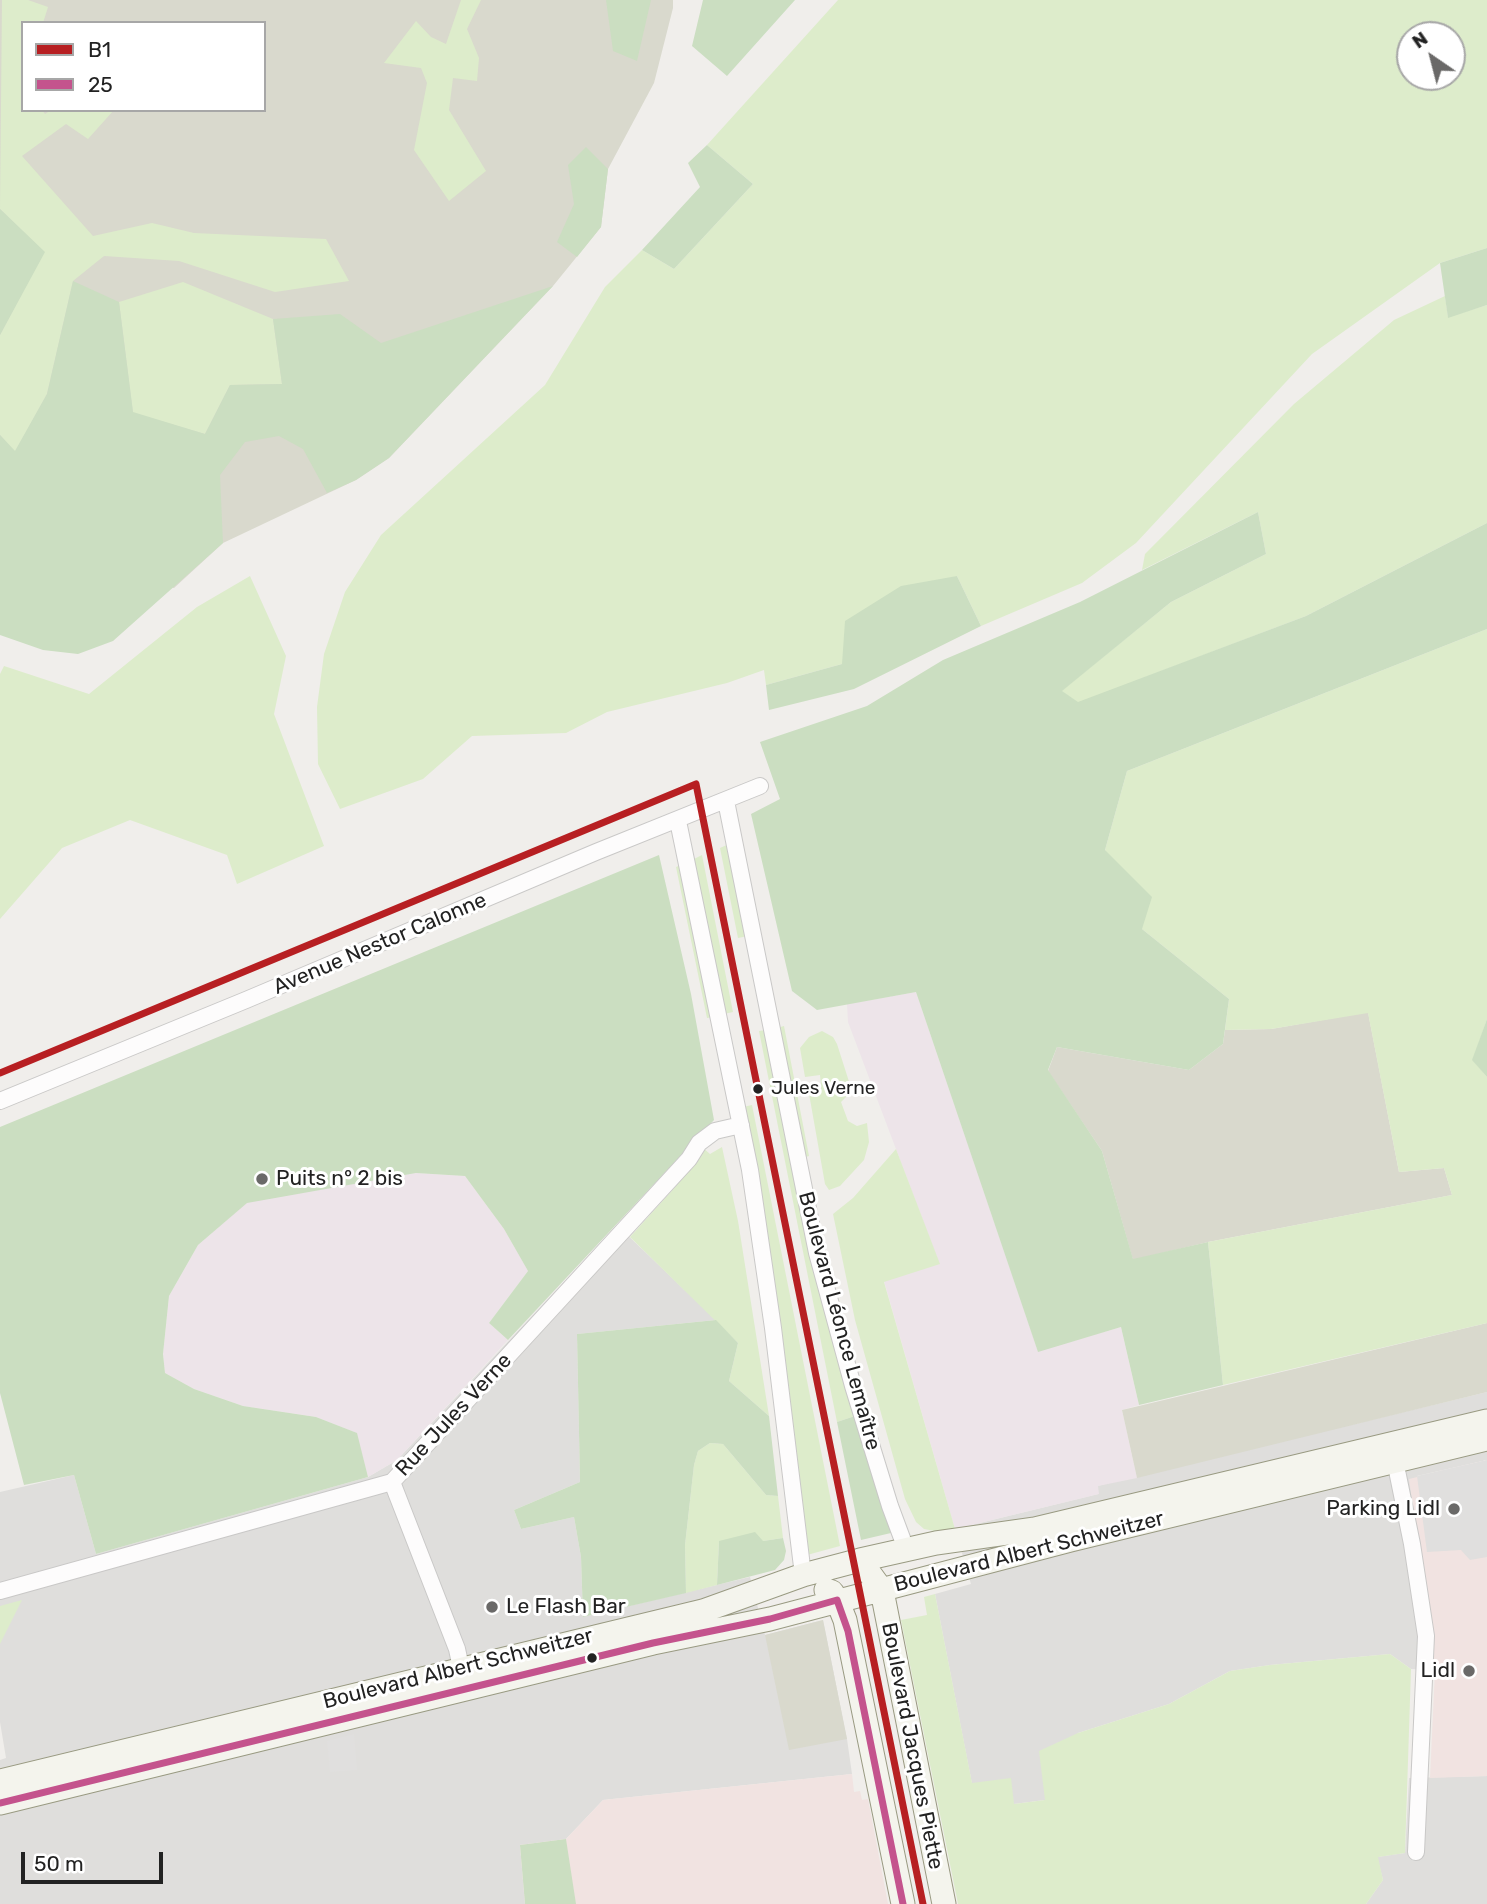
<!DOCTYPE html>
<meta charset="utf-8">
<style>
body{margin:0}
#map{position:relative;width:1487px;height:1904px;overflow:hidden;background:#f0eeeb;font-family:Rubik,sans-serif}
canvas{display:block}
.legend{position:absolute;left:21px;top:21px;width:245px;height:91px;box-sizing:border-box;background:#fff;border:2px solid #a7a7a7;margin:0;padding:9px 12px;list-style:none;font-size:21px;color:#222}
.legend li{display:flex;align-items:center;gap:14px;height:35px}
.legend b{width:35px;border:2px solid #a7a7a7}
.north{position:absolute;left:1396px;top:21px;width:70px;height:70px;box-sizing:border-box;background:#fff;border:2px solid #a7a7a7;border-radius:50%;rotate:325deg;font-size:19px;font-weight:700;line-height:28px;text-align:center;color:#222}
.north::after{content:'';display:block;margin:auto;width:24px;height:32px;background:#6a6968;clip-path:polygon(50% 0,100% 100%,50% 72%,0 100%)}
.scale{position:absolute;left:21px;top:1852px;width:142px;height:32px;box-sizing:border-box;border:4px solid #222;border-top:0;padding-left:9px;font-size:21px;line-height:24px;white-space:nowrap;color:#222;-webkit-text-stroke:5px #fff;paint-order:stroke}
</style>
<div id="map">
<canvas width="1487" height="1904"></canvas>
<ul class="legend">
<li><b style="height:9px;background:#b71f22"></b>B1</li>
<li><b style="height:9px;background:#c4538d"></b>25</li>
</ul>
<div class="north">N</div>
<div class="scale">50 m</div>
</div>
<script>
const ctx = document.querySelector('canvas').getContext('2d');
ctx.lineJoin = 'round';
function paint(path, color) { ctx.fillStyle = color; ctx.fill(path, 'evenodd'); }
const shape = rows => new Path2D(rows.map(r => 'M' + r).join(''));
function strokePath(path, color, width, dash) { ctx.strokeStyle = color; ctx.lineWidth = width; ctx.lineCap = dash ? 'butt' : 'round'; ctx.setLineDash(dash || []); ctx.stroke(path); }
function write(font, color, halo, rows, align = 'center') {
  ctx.font = font + ' Rubik,sans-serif'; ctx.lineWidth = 6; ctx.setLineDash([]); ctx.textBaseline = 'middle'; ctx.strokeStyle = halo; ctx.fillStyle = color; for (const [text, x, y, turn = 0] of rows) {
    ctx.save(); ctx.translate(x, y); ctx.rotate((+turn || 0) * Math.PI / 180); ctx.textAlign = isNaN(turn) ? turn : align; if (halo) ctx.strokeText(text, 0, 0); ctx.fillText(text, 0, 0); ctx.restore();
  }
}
const residential = shape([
 [617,1225,716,1320,577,1334,580,1482,514,1510,521,1529,574,1517,581,1557,583,1617,750,1577,765,1635,823,1620,847,1739,852,1774,603,1800,566,1839,520,1845,525,1904,0,1904,0,1760,6,1758,0,1722,0,1492,74,1475,96,1554,368,1477,397,1460],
 [1487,1392,1487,1460,1417,1476,1423,1578,1435,1670,1411,1669,1390,1654,1270,1665,1230,1671,1169,1704,1078,1733,1045,1800,1014,1804,972,1784,935,1594,971,1584,955,1529,1098,1494,1097,1486],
 [1487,1776,1487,1904,1366,1904,1383,1880,1377,1857,1405,1853,1409,1778]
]);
const commercial = shape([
 [1487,1460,1487,1776,1430,1778,1435,1670,1409,1479],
 [852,1774,854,1792,860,1791,862,1800,868,1799,888,1904,525,1904,520,1845,566,1839,603,1800]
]);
const industrial = shape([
 [916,992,1038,1351,1121,1327,1139,1405,1122,1410,1137,1478,1098,1486,1099,1494,955,1529,884,1281,939,1263,848,1022,847,1004],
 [416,1173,465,1176,504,1229,528,1271,489,1323,508,1340,397,1460,368,1477,356,1433,316,1417,243,1406,194,1389,165,1373,163,1354,169,1296,198,1245,247,1202]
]);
const construction = shape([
 [0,0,673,0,673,8,654,83,608,169,601,227,553,286,389,458,356,480,223,543,174,588,0,562],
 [23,23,264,23,264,110,23,110],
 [1368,1012,1399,1172,1444,1168,1452,1195,1208,1242,1133,1260,1102,1151,1048,1071,1057,1047,1189,1070,1223,1044,1225,1030,1271,1029],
 [1487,1323,1487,1392,1137,1478,1122,1410],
 [823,1620,847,1739,789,1750,765,1635]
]);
const grass = shape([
 [2,0,28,0,48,7,43,23,23,23,23,110,42,110,45,114,51,110,114,110,88,139,66,124,22,156,93,236,152,223,194,233,326,239,349,281,275,292,179,261,104,256,73,281,47,394,15,452,0,435,0,335,44,252,0,209],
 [461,0,481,0,467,29,479,58,477,81,453,78,449,110,486,171,449,201,414,150,427,83,421,68,384,63,416,21,431,37,446,44],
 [838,0,1487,0,1487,248,1440,263,1312,354,1136,543,1082,583,981,626,957,576,842,664,766,685,764,670,727,683,607,712,566,733,472,736,423,779,340,809,318,764,317,707,324,654,345,592,381,535,545,385,605,287,642,250,674,269,753,184,707,145],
 [1410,35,1452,35,1452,77,1410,77],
 [183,282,273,319,282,384,230,385,205,434,133,413,119,302],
 [1445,296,1448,317,1487,305,1487,523,1306,616,1078,703,1061,691,1171,602,1266,554,1258,512,1142,570,1145,554,1294,404,1394,320],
 [250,576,286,656,274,714,324,846,237,884,227,855,130,820,62,848,0,919,0,674,4,666,89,694,197,607],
 [1487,629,1487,1019,1473,1060,1487,1077,1487,1323,1223,1385,1208,1242,1452,1195,1444,1168,1399,1172,1368,1013,1271,1029,1225,1030,1229,999,1142,929,1105,850,1127,771],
 [729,844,748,936,738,938,720,848],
 [702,855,733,1012,724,1014,694,859],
 [683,864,714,1017,707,1018,676,867],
 [784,1026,809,1156,802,1158,777,1028],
 [766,1030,858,1415,837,1422,759,1031],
 [822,1031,833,1037,837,1044,852,1091,841,1102,848,1121,857,1126,867,1123,869,1142,864,1160,840,1186,829,1190,825,1184,808,1088,821,1085,820,1075,805,1077,800,1048,809,1037],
 [752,1105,840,1546,807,1555,743,1107],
 [702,1147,710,1154,722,1147,738,1221,769,1416,729,1381,738,1343,630,1237,676,1186],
 [896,1149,940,1264,884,1282,955,1529,940,1532,924,1529,916,1522,905,1499,855,1320,833,1214,853,1198],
 [710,1443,723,1444,766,1495,778,1496,783,1538,763,1541,719,1541,717,1585,686,1593,685,1545,694,1465,698,1451],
 [935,1594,972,1783,1011,1778,1014,1804,1045,1800,1039,1751,1078,1733,1169,1704,1230,1671,1270,1665,1390,1654,1411,1669,1405,1853,1378,1857,1383,1880,1366,1904,958,1904,901,1620,927,1615,924,1597],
 [22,1600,0,1644,0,1606]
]);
const forest = shape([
 [606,0,651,0,637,61,613,51],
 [703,0,795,0,727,76,692,46],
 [707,145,753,184,674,269,642,250,700,187,688,163],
 [586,147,608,169,601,227,577,257,557,242,574,204,568,165],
 [0,209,45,252,0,335],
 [1487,248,1487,305,1448,318,1440,263],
 [73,281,119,302,133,412,205,434,230,385,282,384,273,319,340,314,381,343,553,286,389,458,356,480,327,493,303,449,279,436,245,442,220,475,223,543,113,641,78,654,43,650,0,635,0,435,15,451,47,394],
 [1258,512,1266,554,1171,602,1062,691,1078,702,1306,616,1487,523,1487,629,1127,771,1105,850,1152,897,1142,929,1229,999,1223,1044,1189,1070,1057,1047,1048,1070,1102,1151,1133,1259,1208,1242,1223,1385,1139,1405,1121,1327,1038,1352,916,992,817,1010,792,991,751,814,780,799,760,742,867,706,943,660,1080,602],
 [957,576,981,626,854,689,769,710,766,685,842,664,845,621,901,586],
 [659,855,691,994,714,1120,508,1340,489,1323,528,1271,504,1229,465,1176,416,1173,247,1203,198,1245,169,1296,163,1354,165,1373,194,1389,243,1406,316,1417,357,1433,368,1477,96,1554,74,1475,24,1485,0,1393,0,1127],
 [1487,1019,1487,1077,1472,1060],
 [716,1320,738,1343,729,1381,769,1416,778,1496,766,1495,723,1444,710,1443,698,1451,694,1465,685,1545,686,1593,583,1617,581,1557,574,1517,521,1529,514,1510,580,1482,577,1334],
 [858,1415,891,1533,861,1540,837,1422],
 [755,1532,763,1541,783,1538,786,1551,784,1560,775,1570,717,1585,719,1541],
 [566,1839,576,1904,525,1904,520,1845]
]);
const parking = shape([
 [1487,1460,1487,1557,1470,1560,1461,1550,1427,1552,1417,1476],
 [354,1734,357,1770,330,1772,327,1741]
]);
const minor = shape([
 [726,801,817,1253,853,1386,890,1506,906,1549],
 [678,821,750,1170,773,1328,803,1575],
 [0,1101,246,1000,596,852,760,786],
 [1393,1451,1412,1544,1426,1636,1416,1852],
 [392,1482,457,1649,463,1677],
 [0,1591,392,1482,689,1159,699,1143,715,1131,741,1125]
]);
const secondary = shape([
 [860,1560,881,1589,884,1601,944,1904],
 [826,1590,832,1592,837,1600,845,1620,903,1904],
 [0,1781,703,1611,803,1575,860,1560,936,1543,1035,1529,1487,1421],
 [0,1803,653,1643,770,1619,1071,1540,1487,1439]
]);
const bus1 = shape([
 [696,784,923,1904],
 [0,1073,696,784]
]);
const bus2 = shape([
 [0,1803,653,1643,770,1619,837,1600,848,1631,903,1904]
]);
const markers = [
 [758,1089,6,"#222"],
 [262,1179,7,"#6a6968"],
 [1454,1509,7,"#6a6968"],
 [492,1607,7,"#6a6968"],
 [592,1658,6,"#222"],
 [1469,1671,7,"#6a6968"]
];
const busNames = [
 ["Jules Verne",771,1089]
];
const streetNames = [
 ["Avenue Nestor Calonne",380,944,-23],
 ["Boulevard Léonce Lemaître",839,1321,75],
 ["Rue Jules Verne",454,1415,-47],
 ["Boulevard Albert Schweitzer",1029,1552,-14],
 ["Boulevard Albert Schweitzer",458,1669,-14],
 ["Boulevard Jacques Piette",912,1746,79]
];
const poiNames = [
 ["Puits n° 2 bis",276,1179],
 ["Parking Lidl",1440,1509,"right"],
 ["Le Flash Bar",506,1607],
 ["Lidl",1455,1671,"right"]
];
paint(residential, '#dfdedc');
paint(commercial, '#f1e3e1');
paint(industrial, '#ede4e9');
paint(construction, '#d9d9cd');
paint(grass, '#ddeccb');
paint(forest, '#cbdec1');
paint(parking, '#e0dfde');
strokePath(minor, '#c9c8c7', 18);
strokePath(secondary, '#999a82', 25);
strokePath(minor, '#fdfcfc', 16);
strokePath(secondary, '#f4f4ed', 23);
strokePath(bus1, '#b71f22', 7);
strokePath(bus2, '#c4538d', 7);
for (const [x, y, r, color] of markers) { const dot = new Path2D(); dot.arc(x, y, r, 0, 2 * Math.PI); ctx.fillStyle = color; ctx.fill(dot); strokePath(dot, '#fff', 2.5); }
write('19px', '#222', '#fff', busNames, 'left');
write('21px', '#222', '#fff', streetNames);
write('21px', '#222', '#fff', poiNames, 'left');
</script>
